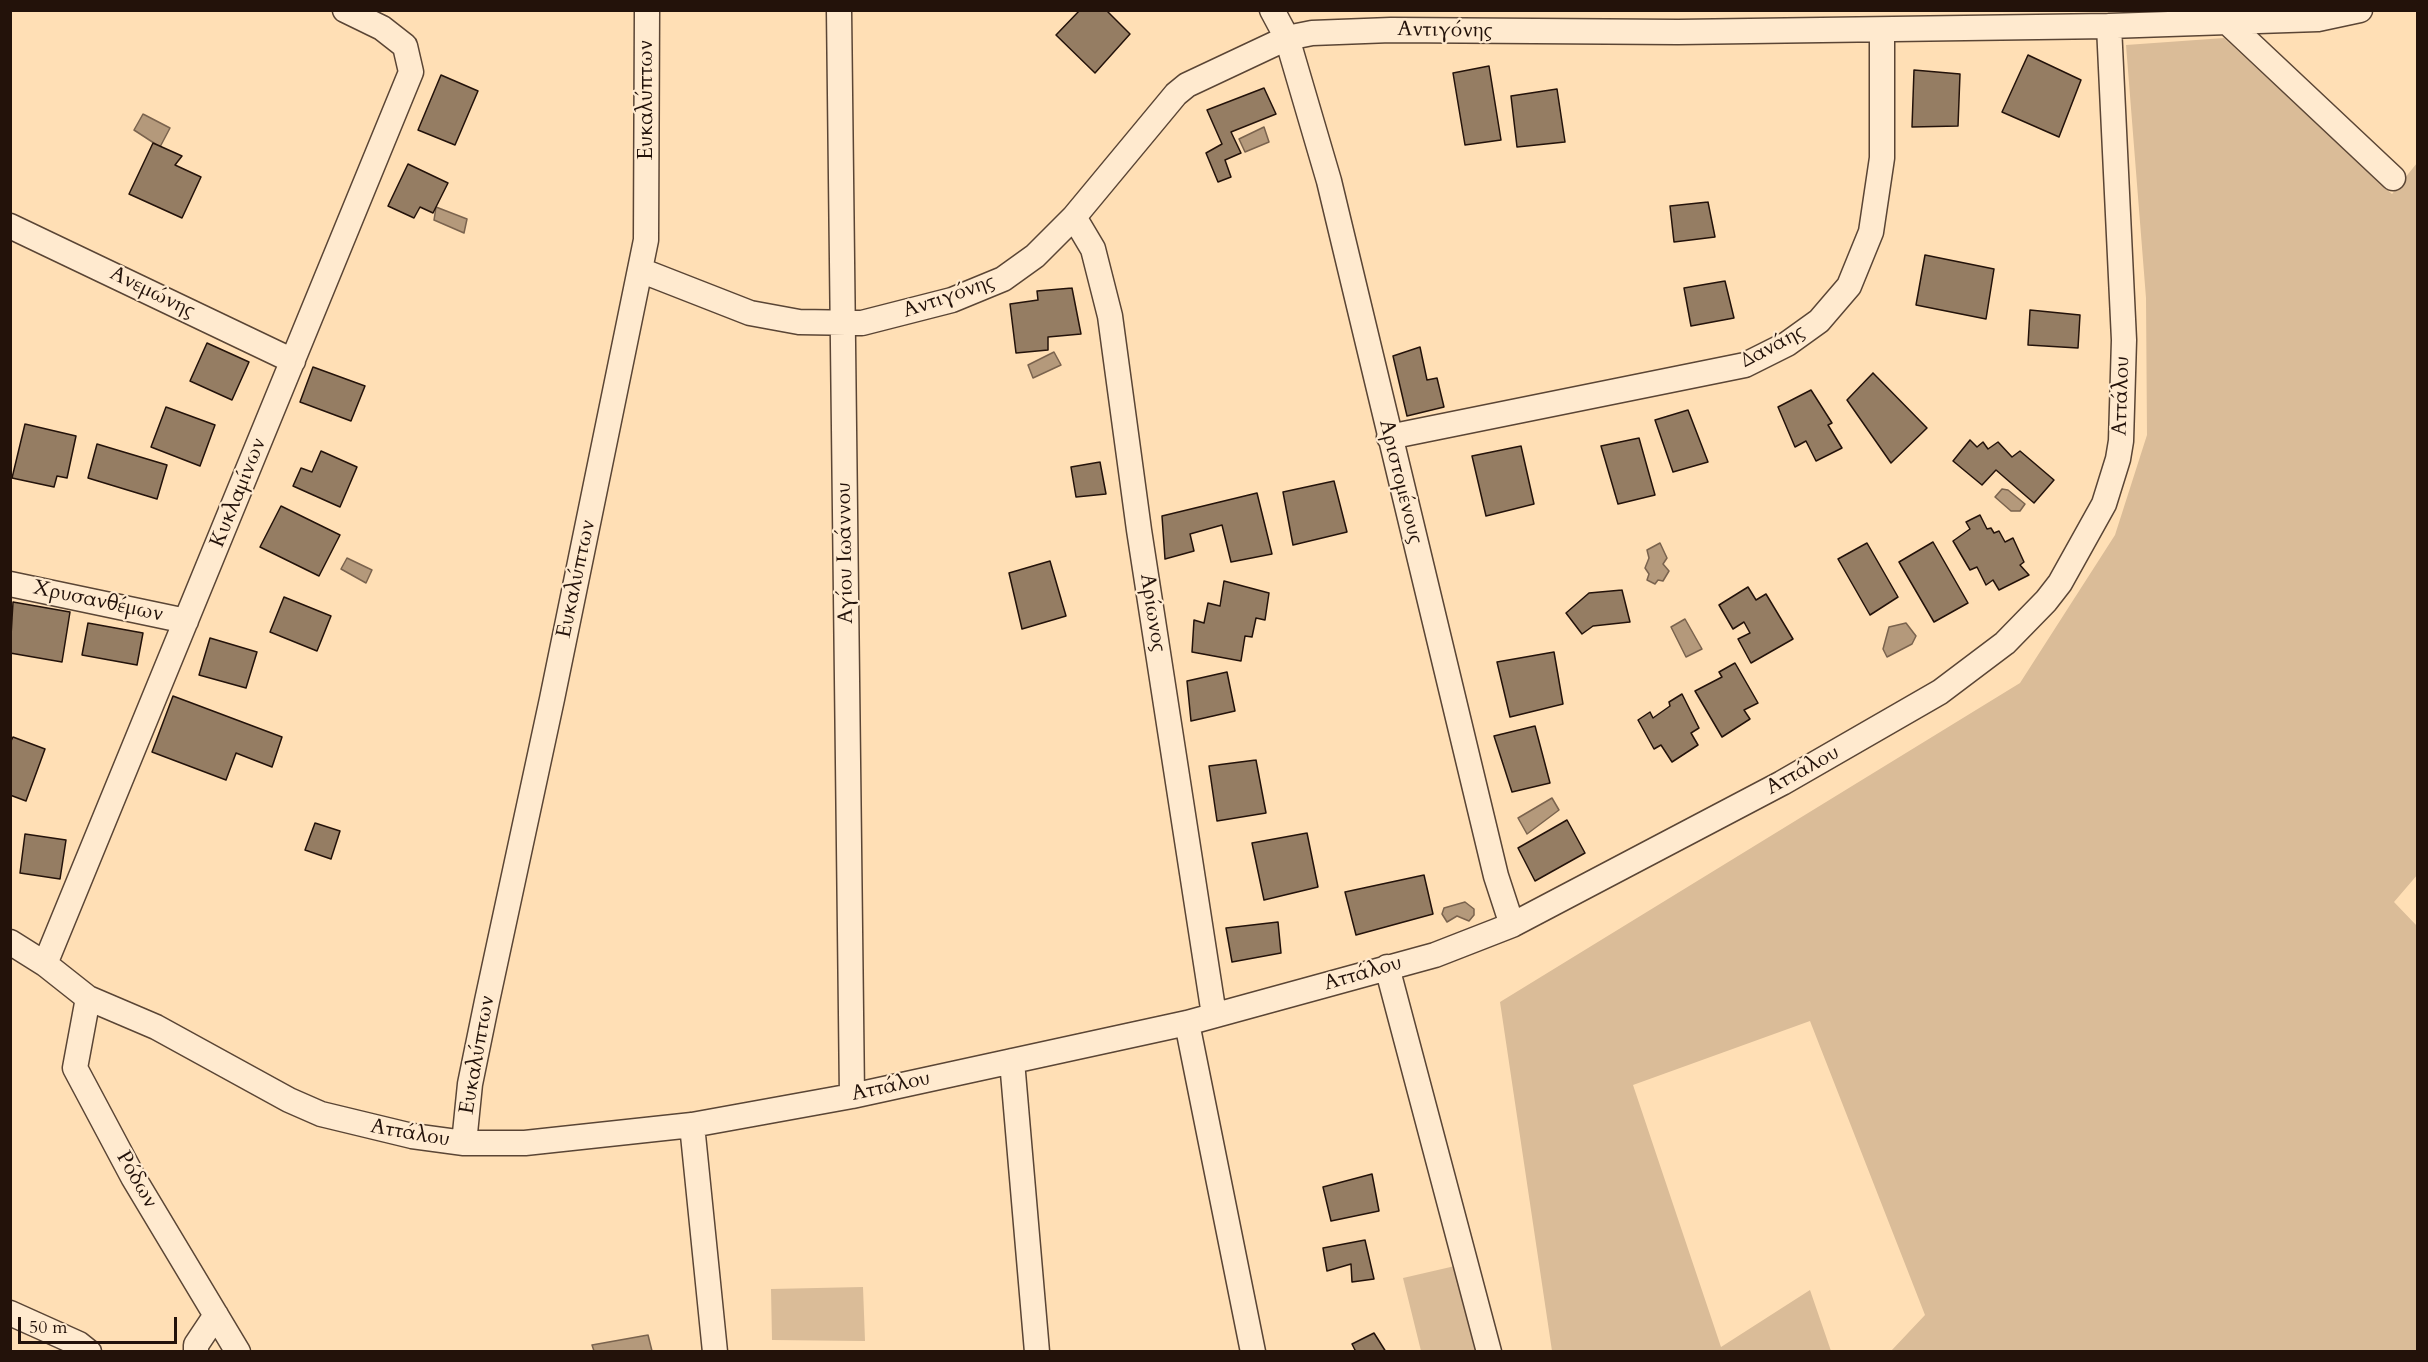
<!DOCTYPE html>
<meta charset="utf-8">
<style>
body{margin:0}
#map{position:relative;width:2428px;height:1362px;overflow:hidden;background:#ffdfb5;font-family:Cardo,serif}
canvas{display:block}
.frame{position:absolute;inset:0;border:12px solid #23120a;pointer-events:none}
.scale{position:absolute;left:18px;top:1317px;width:159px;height:27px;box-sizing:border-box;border:3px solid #23120a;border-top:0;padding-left:8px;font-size:18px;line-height:21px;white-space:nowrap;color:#23120a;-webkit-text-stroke:4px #ffeacf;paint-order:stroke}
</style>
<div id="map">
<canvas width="2428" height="1362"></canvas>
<div class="frame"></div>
<div class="scale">50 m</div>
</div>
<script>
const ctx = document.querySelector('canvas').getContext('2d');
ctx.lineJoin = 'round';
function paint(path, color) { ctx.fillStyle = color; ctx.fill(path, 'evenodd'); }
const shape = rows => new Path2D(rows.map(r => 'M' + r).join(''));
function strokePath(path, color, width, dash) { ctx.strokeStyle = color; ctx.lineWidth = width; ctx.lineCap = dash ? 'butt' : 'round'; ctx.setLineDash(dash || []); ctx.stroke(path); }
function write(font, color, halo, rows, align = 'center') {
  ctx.font = font + ' Cardo,serif'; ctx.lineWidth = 4.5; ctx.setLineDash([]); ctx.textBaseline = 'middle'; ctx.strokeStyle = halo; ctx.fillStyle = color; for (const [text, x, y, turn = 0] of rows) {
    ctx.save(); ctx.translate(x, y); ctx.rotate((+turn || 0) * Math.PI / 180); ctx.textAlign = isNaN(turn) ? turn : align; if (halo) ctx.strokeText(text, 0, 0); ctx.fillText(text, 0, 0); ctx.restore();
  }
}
const green = shape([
 [2224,38,2392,194,2417,163,2418,874,2394,902,2417,926,2417,1351,1891,1351,1925,1315,1810,1021,1633,1085,1721,1347,1810,1290,1831,1351,1552,1351,1500,1002,2020,683,2115,535,2147,435,2146,298,2126,45],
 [1455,1266,1476,1351,1421,1351,1403,1278],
 [863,1287,865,1341,772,1340,771,1289]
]);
const water = shape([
 [143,114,170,128,160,147,134,130,143,114],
 [1264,127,1269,142,1245,152,1239,139,1264,127],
 [436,207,467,219,464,233,434,220,436,207],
 [1054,352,1061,365,1033,378,1028,365,1054,352],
 [2002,489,2008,490,2025,504,2020,511,2011,511,1995,497,2002,489],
 [1660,543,1667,558,1663,564,1669,571,1663,581,1658,580,1655,584,1647,580,1649,574,1645,568,1649,558,1647,550,1660,543],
 [347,558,372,570,366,583,341,569,347,558],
 [1685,619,1702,649,1686,657,1671,627,1685,619],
 [1906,623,1916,636,1912,644,1887,657,1883,649,1889,627,1906,623],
 [1552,798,1559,810,1527,834,1518,818,1552,798],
 [1465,902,1474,909,1474,915,1469,921,1457,916,1447,922,1442,914,1444,908,1465,902],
 [648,1335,652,1351,594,1351,592,1345,648,1335]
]);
const building = shape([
 [1080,10,1106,10,1130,34,1095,73,1056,35,1080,10],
 [2028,55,2081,80,2059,137,2002,112,2028,55],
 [1489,66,1501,140,1465,145,1453,73,1489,66],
 [1914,70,1960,74,1958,126,1912,127,1914,70],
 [441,75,478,91,455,145,418,130,441,75],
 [1264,88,1276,114,1231,132,1241,153,1225,160,1231,177,1218,182,1206,153,1222,144,1207,110,1264,88],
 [1557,89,1565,142,1517,147,1511,96,1557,89],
 [153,143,182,156,175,165,201,177,182,218,129,194,153,143],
 [408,164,448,183,433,213,420,207,414,218,388,206,408,164],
 [1708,202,1715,237,1674,242,1670,206,1708,202],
 [1925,255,1994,269,1986,319,1916,305,1925,255],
 [1725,281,1734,318,1691,326,1684,288,1725,281],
 [1072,288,1081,334,1048,337,1048,350,1016,353,1010,304,1038,300,1037,291,1072,288],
 [2030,310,2080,315,2078,348,2028,345,2030,310],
 [207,343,249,362,232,400,190,381,207,343],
 [1420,347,1427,380,1437,378,1444,407,1407,416,1393,356,1420,347],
 [313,367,365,386,351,421,300,402,313,367],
 [1873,373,1927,428,1891,463,1847,400,1873,373],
 [1811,390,1832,423,1828,425,1842,448,1816,461,1806,441,1795,447,1778,407,1811,390],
 [166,407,215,425,200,466,151,447,166,407],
 [1688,410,1708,462,1673,472,1655,420,1688,410],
 [25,424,76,436,67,478,57,476,54,487,12,478,25,424],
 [1639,438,1655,495,1618,504,1601,446,1639,438],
 [1970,440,1977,447,1983,442,1988,449,1998,442,2012,457,2020,451,2054,480,2034,503,1996,470,1982,485,1953,461,1970,440],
 [97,444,167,465,157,499,88,478,97,444],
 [1521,446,1534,504,1486,516,1472,456,1521,446],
 [321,451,357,467,340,507,293,486,301,468,312,472,321,451],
 [1100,462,1106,494,1076,497,1071,467,1100,462],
 [1334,481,1347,532,1293,545,1283,492,1334,481],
 [1257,493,1272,554,1231,562,1222,525,1190,534,1194,551,1165,559,1162,516,1257,493],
 [281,506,340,535,319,576,260,547,281,506],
 [1980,515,1987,529,1991,528,1994,533,1999,531,2005,542,2013,538,2024,562,2020,565,2029,575,1999,590,1993,580,1986,585,1977,567,1970,570,1953,541,1970,529,1966,522,1980,515],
 [1933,542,1968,603,1934,622,1899,562,1933,542],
 [1867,543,1898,597,1870,615,1838,559,1867,543],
 [1050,561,1066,616,1022,629,1009,573,1050,561],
 [1224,581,1269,593,1265,620,1256,618,1252,637,1245,636,1241,661,1192,652,1194,620,1204,623,1208,603,1220,606,1224,581],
 [1748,587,1756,600,1766,594,1793,639,1751,663,1738,639,1750,633,1744,622,1733,629,1719,605,1748,587],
 [1622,590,1630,622,1593,626,1582,634,1566,613,1589,593,1622,590],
 [284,597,331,616,317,651,270,632,284,597],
 [13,602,70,612,62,662,10,653,13,602],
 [88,623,143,633,137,665,82,655,88,623],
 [210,638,257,652,246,688,199,675,210,638],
 [1554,652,1563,704,1510,717,1497,662,1554,652],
 [1735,663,1758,703,1744,710,1750,719,1722,737,1695,691,1722,677,1719,672,1735,663],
 [1227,672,1235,711,1191,721,1187,681,1227,672],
 [1682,694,1699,728,1691,733,1698,745,1672,762,1661,745,1654,749,1638,720,1650,712,1653,718,1670,706,1669,702,1682,694],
 [173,696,282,737,272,767,236,753,226,780,152,752,173,696],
 [1535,726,1550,783,1512,792,1494,736,1535,726],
 [13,737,45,749,26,801,10,795,10,743,13,737],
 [1256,760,1266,813,1217,821,1209,766,1256,760],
 [1567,820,1585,853,1535,881,1518,848,1567,820],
 [315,823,340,831,331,859,305,850,315,823],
 [1307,833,1318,887,1264,900,1252,843,1307,833],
 [25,834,66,840,60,879,20,873,25,834],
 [1424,875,1433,914,1356,935,1345,892,1424,875],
 [1278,922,1281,953,1232,962,1226,928,1278,922],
 [1372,1174,1379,1211,1331,1221,1323,1187,1372,1174],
 [1365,1240,1374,1279,1352,1282,1351,1264,1327,1271,1323,1248,1365,1240],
 [1374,1333,1386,1352,1356,1352,1352,1344,1374,1333]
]);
const minor = shape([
 [839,10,852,1096],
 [1272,10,1287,38,1329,181,1496,876,1512,925],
 [2226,21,2393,178],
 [1074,217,1093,249,1110,316,1139,530,1214,1015],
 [10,226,293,361],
 [640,270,750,313,799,322,862,323,952,300,1003,279,1035,256,1074,217,1176,94,1187,85,1287,38,1312,33,1391,30,1678,32,2109,26,2318,19,2360,10],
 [1389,437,1745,365,1787,344,1819,321,1849,286,1871,232,1882,158,1882,30],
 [10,584,186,621],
 [10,942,45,964,88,998,156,1027,289,1100,321,1114,412,1136,464,1143,525,1143,692,1125,852,1096,1187,1023,1435,955,1512,925,1782,783,1940,692,2005,643,2046,601,2060,583,2104,504,2118,459,2121,441,2124,340,2109,26],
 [45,964,411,72,405,46,382,28,345,10],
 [1387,967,1489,1352],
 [88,998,75,1068,133,1177,238,1352],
 [1187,1023,1253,1352],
 [1012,1061,1037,1352],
 [692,1125,715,1352],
 [464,1143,470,1084,487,1001,552,699,646,240,647,10],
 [10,1313,79,1344,89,1352],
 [196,1352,196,1345,216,1315]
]);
const streetNames = [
 ["Αντιγόνης",1445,31,1],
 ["Ευκαλύπτων",647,100,-90],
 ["Ανεμώνης",152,293,26],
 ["Αντιγόνης",949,297,-19],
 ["Δανάης",1773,347,-28],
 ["Αττάλου",2122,396,-88],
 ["Αριστομένους",1400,482,76],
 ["Κυκλαμίνων",239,493,-68],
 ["Αγίου Ιωάννου",846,553,-91],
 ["Ευκαλύπτων",577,579,-78],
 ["Χρυσανθέμων",98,602,12],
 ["Αρίωνος",1152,613,81],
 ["Αττάλου",1803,771,-29],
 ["Αττάλου",1363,974,-16],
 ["Ευκαλύπτων",478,1055,-80],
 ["Αττάλου",891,1087,-12],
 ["Αττάλου",410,1134,10],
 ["Ρόδων",136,1180,60]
];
paint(green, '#dabc98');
paint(water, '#b4997b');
strokePath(water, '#7a634e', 1.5);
paint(building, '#957d63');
strokePath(building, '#23120a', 1.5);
strokePath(minor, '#5a4535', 27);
strokePath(minor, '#ffeacf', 24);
write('21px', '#23120a', '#ffeacf', streetNames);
</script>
